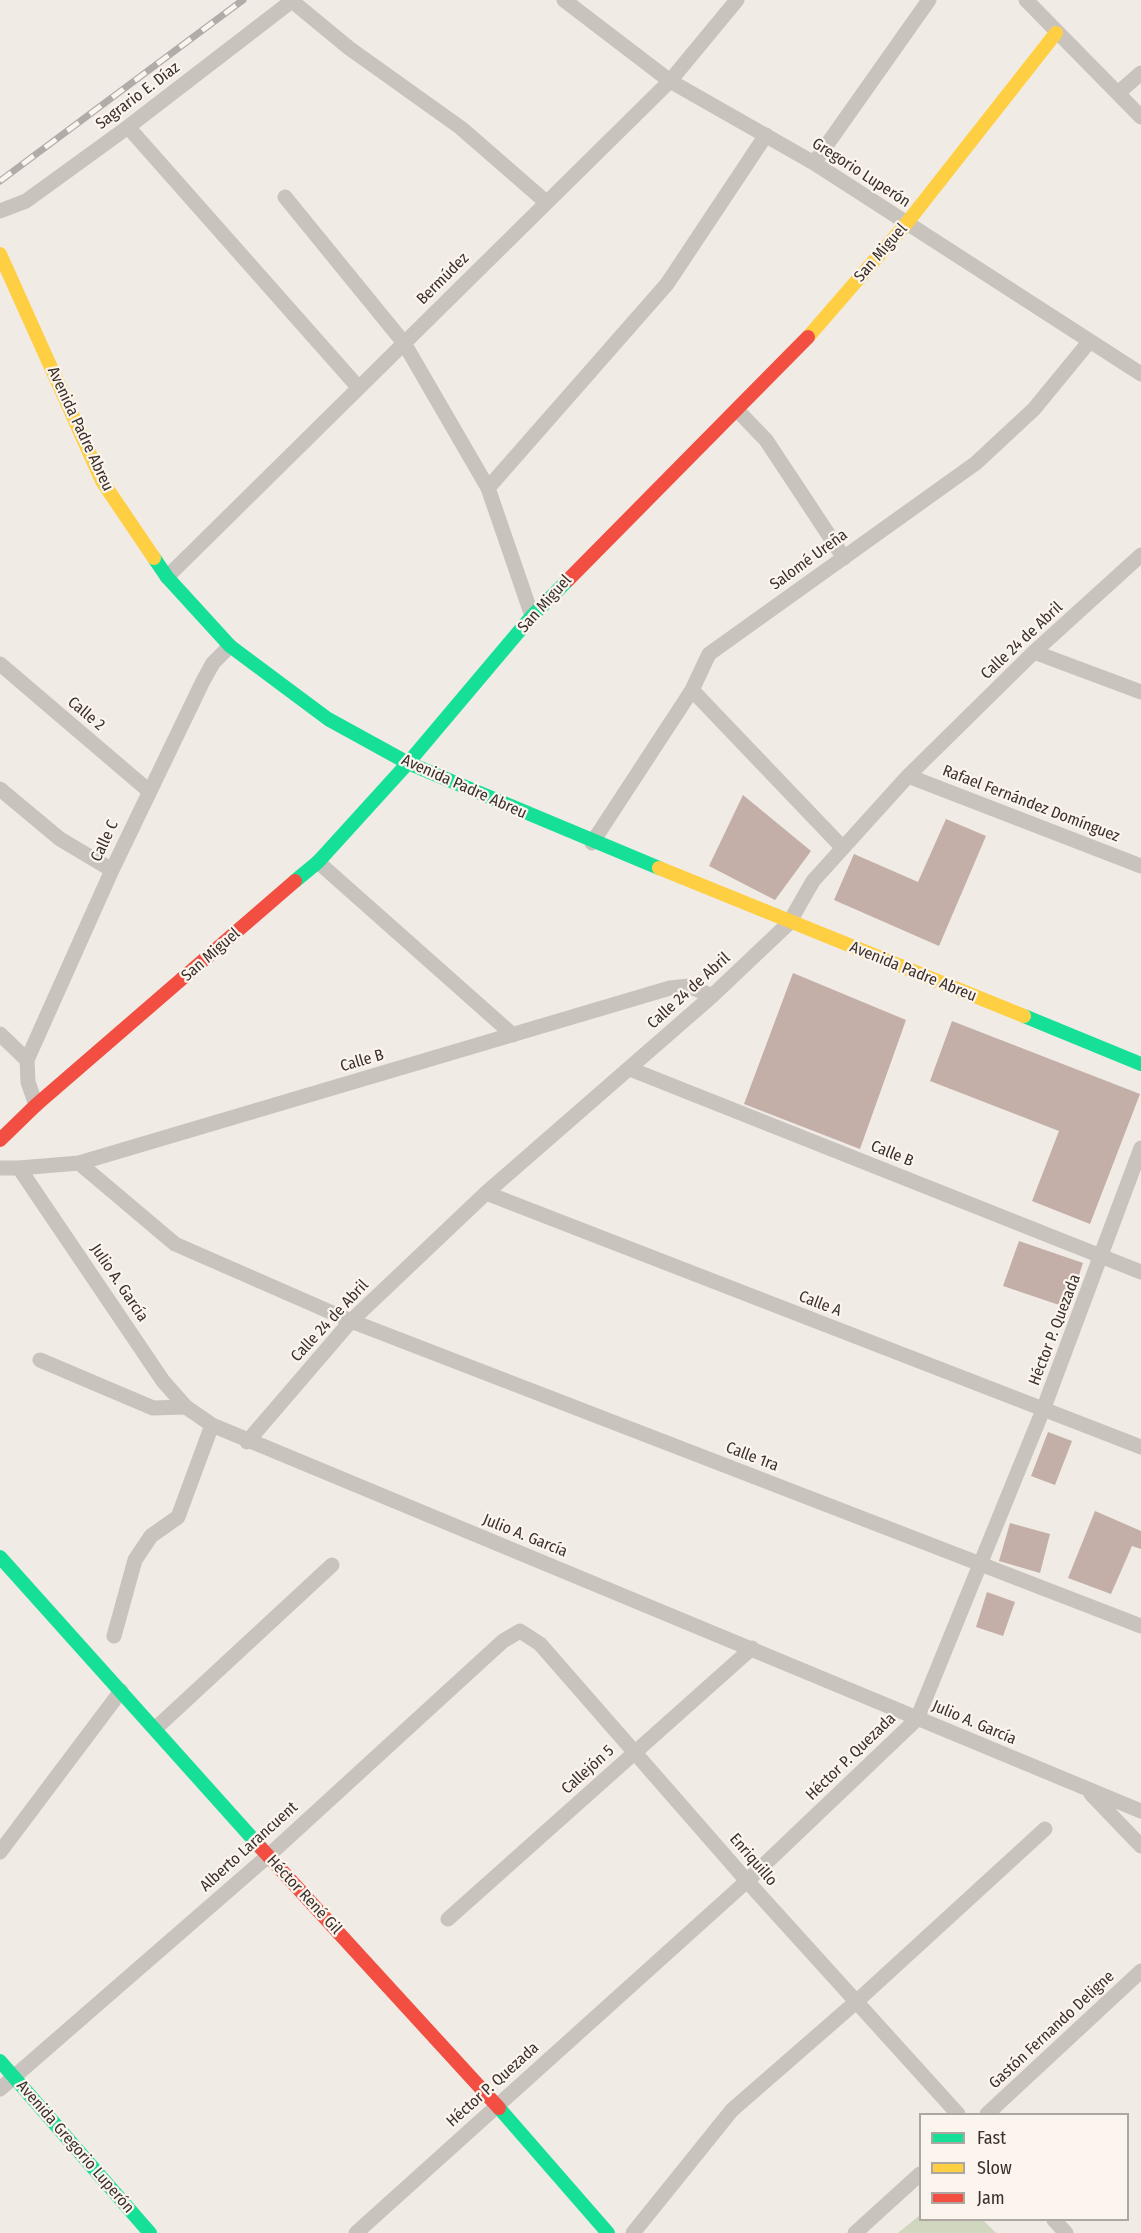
<!DOCTYPE html>
<meta charset="utf-8">
<style>
body{margin:0}
#map{position:relative;width:1141px;height:2233px;overflow:hidden;background:#f0ebe5;font-family:"Fira Sans Condensed",sans-serif}
canvas{display:block}
.legend{position:absolute;left:919px;top:2113px;width:210px;height:108px;box-sizing:border-box;background:#fbf5ee;border:2px solid #aea6a0;margin:0;padding:8px 10px;list-style:none;font-size:18px;color:#3b302b}
.legend li{display:flex;align-items:center;gap:12px;height:30px}
.legend b{width:30px;border:2px solid #aea6a0}
</style>
<div id="map">
<canvas width="1141" height="2233"></canvas>
<ul class="legend">
<li><b style="height:8px;background:#16e098"></b>Fast</li>
<li><b style="height:8px;background:#ffcf43"></b>Slow</li>
<li><b style="height:8px;background:#f24e42"></b>Jam</li>
</ul>
</div>
<script>
const ctx = document.querySelector('canvas').getContext('2d');
ctx.lineJoin = 'round';
function paint(path, color) { ctx.fillStyle = color; ctx.fill(path, 'evenodd'); }
const shape = rows => new Path2D(rows.map(r => 'M' + r).join(''));
function strokePath(path, color, width, dash) { ctx.strokeStyle = color; ctx.lineWidth = width; ctx.lineCap = dash ? 'butt' : 'round'; ctx.setLineDash(dash || []); ctx.stroke(path); }
function write(font, color, halo, rows, align = 'center') {
  ctx.font = font + ' "Fira Sans Condensed",sans-serif'; ctx.lineWidth = 4.5; ctx.setLineDash([]); ctx.textBaseline = 'middle'; ctx.strokeStyle = halo; ctx.fillStyle = color; for (const [text, x, y, turn = 0] of rows) {
    ctx.save(); ctx.translate(x, y); ctx.rotate((+turn || 0) * Math.PI / 180); ctx.textAlign = isNaN(turn) ? turn : align; if (halo) ctx.strokeText(text, 0, 0); ctx.fillText(text, 0, 0); ctx.restore();
  }
}
const green = shape([
 [920,2215,920,2220,983,2220,996,2233,898,2233]
]);
const building = shape([
 [743,795,811,851,775,900,709,866],
 [946,819,986,836,939,946,834,900,854,854,918,882],
 [793,973,906,1020,860,1149,744,1104],
 [952,1021,1140,1094,1090,1224,1032,1201,1059,1131,930,1081],
 [1019,1241,1083,1263,1068,1308,1003,1286],
 [1048,1432,1072,1441,1055,1485,1031,1476],
 [1095,1511,1141,1531,1141,1549,1132,1546,1111,1594,1068,1578],
 [1010,1523,1050,1534,1040,1573,999,1561],
 [987,1592,1015,1602,1003,1636,976,1627]
]);
const street = shape([
 [564,0,670,81,814,163,1141,374],
 [1026,0,1141,117],
 [292,1,349,48,461,128,546,202],
 [1118,93,1141,73],
 [128,127,358,387],
 [814,163,929,0],
 [285,197,404,343,488,488,532,616],
 [0,211,26,201,128,127,293,0],
 [737,410,766,440,844,558],
 [488,488,667,284,766,135],
 [167,577,670,81,737,0],
 [1034,652,1141,692],
 [0,664,149,791],
 [692,690,842,847],
 [908,776,1141,866],
 [0,789,60,839,112,870],
 [592,843,692,690,709,654,976,463,1034,409,1089,342],
 [318,862,513,1035],
 [0,1034,27,1060,28,1082,36,1105],
 [27,1060,112,870,203,681,213,663,230,646],
 [630,1069,1141,1272],
 [79,1163,175,1244,351,1321,1141,1626],
 [0,1168,19,1168,163,1381,186,1407,212,1425,1141,1811],
 [19,1168,79,1163,670,988,689,986,712,996],
 [486,1193,1141,1447],
 [40,1360,153,1408,186,1407],
 [247,1442,351,1321,486,1193,712,996,789,923,813,881,908,776,1034,652,1141,555],
 [114,1636,135,1560,151,1536,178,1517,212,1425],
 [156,1728,332,1565],
 [1091,1794,1141,1846],
 [0,1852,121,1691],
 [448,1919,752,1648],
 [0,2089,268,1856,503,1641,520,1631,540,1644,747,1881,958,2114],
 [987,2114,1141,1971],
 [1054,2220,1066,2233],
 [356,2233,747,1881,917,1719,1043,1410,1141,1148],
 [633,2233,732,2110,856,2002,1045,1829],
 [855,2233,920,2174]
]);
const fast = shape([
 [154,558,167,577,230,646,328,719,408,763,659,868],
 [295,881,318,862,408,763,532,616,568,580],
 [1024,1016,1141,1064],
 [0,1557,261,1848],
 [0,2061,150,2233],
 [499,2108,608,2233]
]);
const slow = shape([
 [0,254,102,481,154,558],
 [808,337,906,224,1056,33],
 [659,868,1024,1016]
]);
const jam = shape([
 [568,580,808,337],
 [0,1140,36,1105,295,881],
 [261,1848,499,2108]
]);
const rail = shape([
 [0,181,243,0]
]);
const streetNames = [
 ["Sagrario E. Díaz",138,96,-37],
 ["Gregorio Luperón",861,173,33],
 ["San Miguel",881,253,-49],
 ["Bermúdez",443,279,-45],
 ["Avenida Padre Abreu",80,429,65],
 ["Salomé Ureña",809,560,-36],
 ["San Miguel",545,604,-48],
 ["Calle 24 de Abril",1022,641,-43],
 ["Calle 2",86,714,40],
 ["Avenida Padre Abreu",464,787,24],
 ["Rafael Fernández Domínguez",1031,804,21],
 ["Calle C",105,841,-65],
 ["San Miguel",211,955,-41],
 ["Avenida Padre Abreu",913,972,22],
 ["Calle 24 de Abril",689,991,-42],
 ["Calle B",362,1061,-16],
 ["Calle B",892,1154,22],
 ["Julio A. García",119,1283,56],
 ["Calle A",820,1304,21],
 ["Calle 24 de Abril",330,1321,-47],
 ["Héctor P. Quezada",1055,1330,-69],
 ["Calle 1ra",752,1457,21],
 ["Julio A. García",525,1536,22],
 ["Julio A. García",974,1723,23],
 ["Héctor P. Quezada",851,1757,-44],
 ["Callejón 5",588,1770,-42],
 ["Alberto Larancuent",249,1847,-42],
 ["Enriquillo",753,1860,49],
 ["Héctor René Gil",304,1895,47],
 ["Gastón Fernando Deligne",1052,2030,-43],
 ["Héctor P. Quezada",493,2085,-42],
 ["Avenida Gregorio Luperón",75,2147,49]
];
paint(green, '#d1d6bf');
paint(building, '#c3afa7');
strokePath(street, '#c9c3be', 15);
strokePath(fast, '#16e098', 14);
strokePath(slow, '#ffcf43', 14);
strokePath(jam, '#f24e42', 14);
strokePath(rail, '#b1aca8', 7);
strokePath(rail, '#fbf5ee', 4.5, [14]);
write('16px', '#3b302b', '#fbf5ee', streetNames);
</script>
